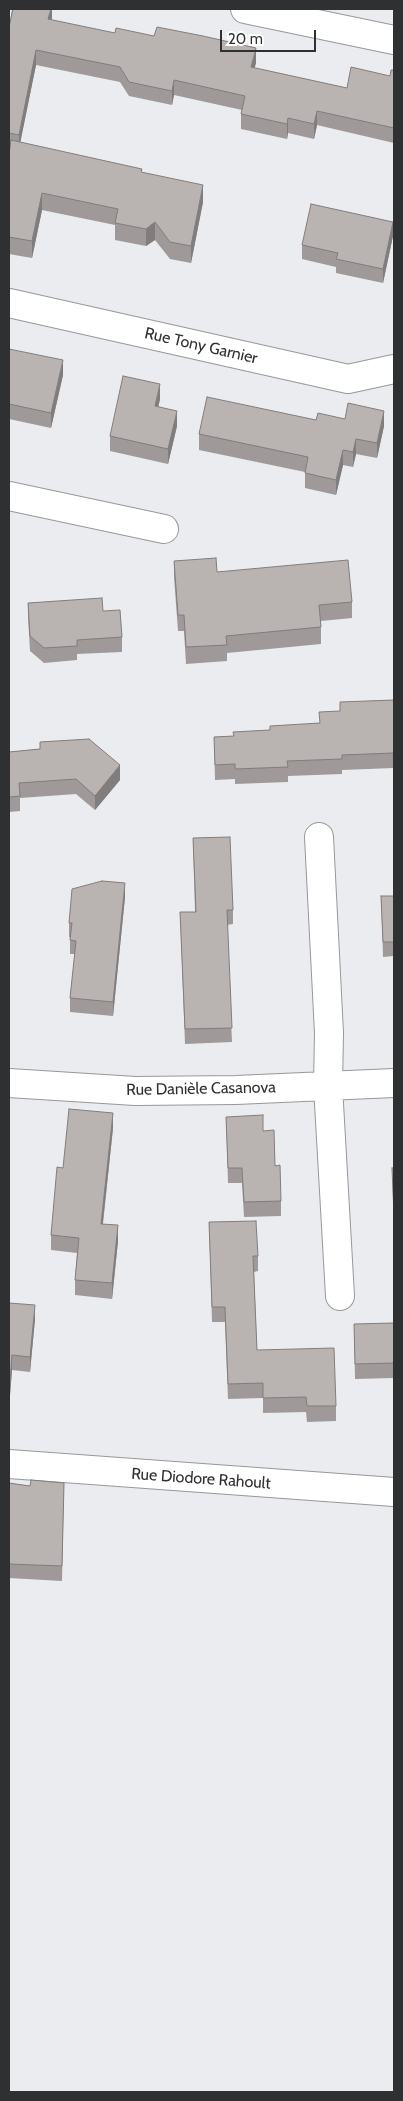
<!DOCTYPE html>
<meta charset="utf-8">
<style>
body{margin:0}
#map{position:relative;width:403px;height:2101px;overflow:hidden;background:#eaecf0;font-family:Cabin,sans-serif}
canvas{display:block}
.frame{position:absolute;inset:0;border:10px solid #2f3031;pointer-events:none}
.scale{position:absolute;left:220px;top:30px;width:96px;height:22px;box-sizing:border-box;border:2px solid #2f3031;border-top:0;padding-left:6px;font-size:15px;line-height:18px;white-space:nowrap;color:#2f3031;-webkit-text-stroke:4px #fff;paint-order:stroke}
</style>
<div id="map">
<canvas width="403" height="2101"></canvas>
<div class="frame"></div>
<div class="scale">20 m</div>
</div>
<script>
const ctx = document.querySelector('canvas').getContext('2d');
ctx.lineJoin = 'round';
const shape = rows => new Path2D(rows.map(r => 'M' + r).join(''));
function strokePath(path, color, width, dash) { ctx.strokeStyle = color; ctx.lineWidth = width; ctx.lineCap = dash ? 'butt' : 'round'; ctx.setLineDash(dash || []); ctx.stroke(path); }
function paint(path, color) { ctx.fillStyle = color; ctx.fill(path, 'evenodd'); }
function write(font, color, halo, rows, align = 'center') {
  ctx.font = font + ' Cabin,sans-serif'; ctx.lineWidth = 4.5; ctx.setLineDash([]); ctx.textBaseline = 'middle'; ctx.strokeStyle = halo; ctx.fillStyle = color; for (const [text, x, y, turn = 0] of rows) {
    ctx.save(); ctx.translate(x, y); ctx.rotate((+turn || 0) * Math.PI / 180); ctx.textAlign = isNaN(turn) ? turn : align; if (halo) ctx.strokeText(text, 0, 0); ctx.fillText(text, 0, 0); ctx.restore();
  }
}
const minor = shape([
 [245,9,394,40],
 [9,303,348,379,394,369],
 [9,496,164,529],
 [319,837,329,1033,328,1086,340,1296],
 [9,1083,135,1091,236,1090,394,1083],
 [9,1464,394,1492]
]);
const wall = shape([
 [10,9,52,9,51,20,256,63,254,68,347,88,390,76,394,70,394,143,317,125,314,139,288,133,287,139,241,129,241,114,242,110,174,95,172,105,129,96,120,82,36,65,20,142,142,173,203,202,191,263,170,259,155,240,146,246,115,240,115,225,42,210,32,258,9,254,9,154,10,148,9,147,9,27,12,10],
 [393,236,383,283,336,273,336,267,302,259,302,245],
 [9,349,63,375,51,428,9,419],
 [160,399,158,407,177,426,168,464,110,451,110,436],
 [316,420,384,426,377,458,356,454,353,467,343,465,336,495,305,488,305,472,199,450,199,434],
 [174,561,217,572,352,602,352,618,321,621,321,644,227,653,227,661,186,664,184,631,178,631,174,577],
 [28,603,122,637,122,652,77,654,77,660,44,663,30,651,28,617],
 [394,700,394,768,342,770,342,774,288,776,288,782,235,784,235,779,215,780,214,737,233,736,319,723,340,711],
 [40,742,120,780,95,810,76,794,20,798,20,811,9,812,9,752,40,749],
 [193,838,233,910,233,924,227,925,232,1042,185,1044,180,912,195,912],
 [381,896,394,896,394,956,383,957],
 [125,897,113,1016,70,1012,70,998,75,954,70,954,70,937,69,937,69,923],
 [226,1117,263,1131,275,1166,281,1201,281,1216,244,1217,242,1183,228,1183],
 [113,1128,103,1224,118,1241,112,1299,75,1295,75,1280,77,1253,51,1250,51,1235,63,1168],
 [392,1168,394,1168,394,1229],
 [209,1222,258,1256,258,1271,254,1272,257,1350,336,1406,336,1421,307,1422,306,1412,263,1413,263,1398,228,1399,225,1322,212,1322],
 [9,1303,35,1319,30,1372,12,1370,10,1395,9,1395],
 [394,1323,394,1378,355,1379,354,1324],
 [9,1483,30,1486,64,1483,62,1581,9,1578]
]);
const shadedWall = shape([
 [51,9,52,9,52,18,48,34,48,19],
 [256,48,256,63,251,82,251,67],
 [36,50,36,65,19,149,19,135],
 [174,80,174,95,172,105,172,91],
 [317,111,317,125,314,139,314,124],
 [288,118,288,133,287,139,287,124],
 [203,185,203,202,191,263,191,246],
 [42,193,42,210,32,258,32,241],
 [155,222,155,240,146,246,146,229],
 [393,222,393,236,383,283,383,269],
 [63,360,63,375,51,428,51,413],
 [160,384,160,399,155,422,155,406],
 [177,411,177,426,168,464,168,449],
 [384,411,384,426,377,458,377,443],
 [356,439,356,454,353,467,353,452],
 [343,450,343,465,336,495,336,480],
 [120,765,120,780,95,810,95,796],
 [125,883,125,897,113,1016,113,1002],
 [113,1113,113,1128,101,1239,101,1224],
 [118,1225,118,1241,112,1299,112,1283],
 [35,1305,35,1319,30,1372,30,1357],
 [12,1355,12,1370,10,1395,10,1381]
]);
const building = shape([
 [13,9,51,9,48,19,115,33,116,28,154,36,157,27,203,36,256,48,251,67,347,88,351,67,390,76,391,70,394,70,394,128,317,111,314,124,288,118,287,124,241,114,245,96,174,80,172,91,129,82,120,67,36,50,19,135,9,133,9,27,13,9],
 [11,140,142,169,141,172,203,185,191,246,170,242,155,222,146,229,115,223,118,209,42,193,32,241,9,237,9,154,11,140],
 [311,204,393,222,383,269,336,259,338,253,302,245,311,204],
 [9,349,63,360,51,413,9,404,9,349],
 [123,376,160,384,155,406,177,411,168,449,110,436,123,376],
 [207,397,316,420,318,413,345,419,348,403,384,411,377,443,356,439,353,452,343,450,336,480,305,473,308,457,199,434,207,397],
 [216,558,217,572,348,560,352,602,319,605,321,627,226,636,227,645,186,647,184,615,178,615,174,561,216,558],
 [102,598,103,611,120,610,122,637,77,640,77,646,44,648,30,636,28,603,102,598],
 [394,700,394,753,342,755,342,759,287,761,288,767,235,769,235,764,215,765,214,737,234,736,233,732,270,730,270,726,320,723,319,712,340,711,340,702,394,700],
 [89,739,120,765,95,796,76,779,19,783,20,796,9,797,9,752,40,749,40,742,89,739],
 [230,837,233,910,227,910,232,1028,185,1029,180,912,196,912,193,838,230,837],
 [102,881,125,883,113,1002,70,998,76,941,70,940,72,923,69,923,72,889,102,881],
 [381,896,394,896,394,942,383,942,381,896],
 [69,1109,113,1113,101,1224,118,1225,112,1283,75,1280,79,1238,51,1235,57,1167,63,1168,69,1109],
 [263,1115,263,1131,274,1130,275,1166,280,1165,281,1201,244,1202,242,1168,228,1168,226,1117,263,1115],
 [392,1168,394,1168,394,1214,392,1168],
 [256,1221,258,1256,253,1256,257,1350,334,1348,336,1406,307,1406,306,1397,263,1398,263,1383,228,1384,225,1307,212,1307,209,1222,256,1221],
 [9,1303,35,1305,30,1357,12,1355,10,1381,9,1380,9,1303],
 [394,1323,394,1363,355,1364,354,1324,394,1323],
 [31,1480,64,1483,62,1566,9,1564,9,1483,30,1486,31,1480]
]);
const streetNames = [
 ["Rue Tony Garnier",201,346,13],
 ["Rue Danièle Casanova",201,1089,-1],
 ["Rue Diodore Rahoult",201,1479,4]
];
strokePath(minor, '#96989c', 30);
strokePath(minor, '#fff', 28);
paint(wall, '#9f9a99');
paint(shadedWall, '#827d7d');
paint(building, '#b9b3b2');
strokePath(building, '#827d7d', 1);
write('16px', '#2f3031', '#fff', streetNames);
</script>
